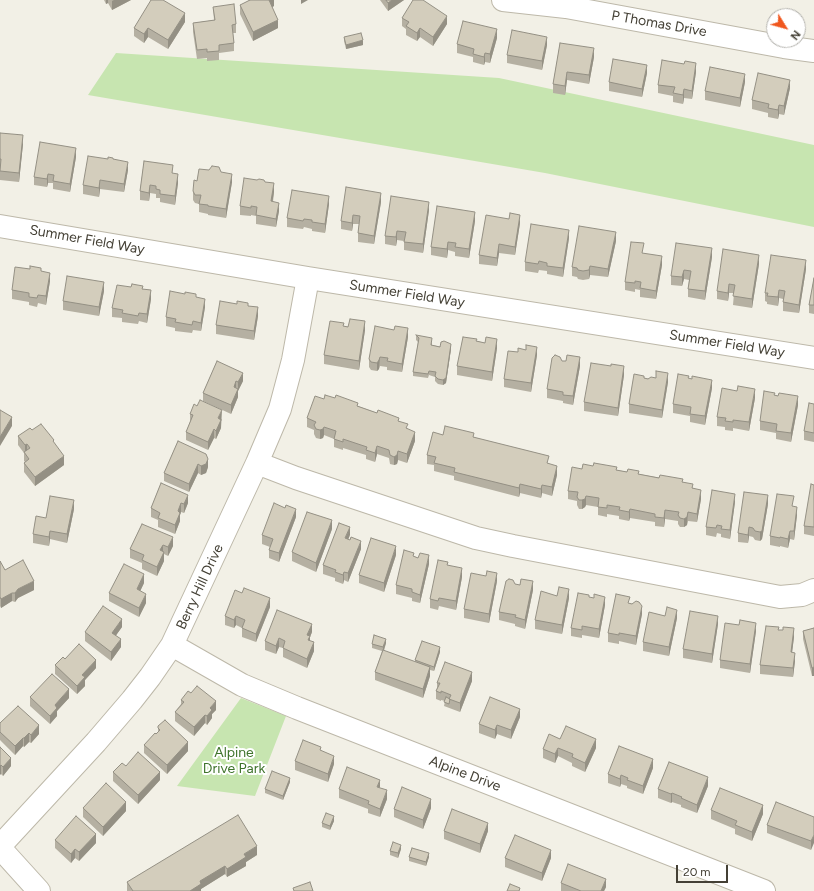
<!DOCTYPE html>
<style>
body{margin:0}
#map{position:relative;width:814px;height:891px;overflow:hidden;background:#f2f0e6;font-family:Figtree,sans-serif}
canvas{display:block}
.north{position:absolute;left:766px;top:8px;width:40px;height:40px;box-sizing:border-box;background:#fff;border:1px solid #b4b3ae;border-radius:50%;rotate:127deg;font-size:11px;font-weight:700;line-height:16px;text-align:center;color:#444035}
.north::after{content:'';display:block;margin:auto;width:14px;height:18px;background:#f0571e;clip-path:polygon(50% 0,100% 100%,50% 72%,0 100%)}
.scale{position:absolute;left:676px;top:865px;width:52px;height:18px;box-sizing:border-box;border:2px solid #444035;border-top:0;padding-left:5px;font-size:12px;line-height:14px;white-space:nowrap;color:#444035;-webkit-text-stroke:3px #fff;paint-order:stroke}
</style>
<div id="map">
<canvas width="814" height="891"></canvas>
<div class="north">N</div>
<div class="scale">20 m</div>
</div>
<script>
const ctx = document.querySelector('canvas').getContext('2d');
ctx.lineJoin = 'round';
function paint(path, color) { ctx.fillStyle = color; ctx.fill(path, 'evenodd'); }
const shape = rows => new Path2D(rows.map(r => 'M' + r).join(''));
function strokePath(path, color, width, dash) { ctx.strokeStyle = color; ctx.lineWidth = width; ctx.lineCap = dash ? 'butt' : 'round'; ctx.setLineDash(dash || []); ctx.stroke(path); }
function write(font, color, halo, rows, align = 'center') {
  ctx.font = font + ' Figtree,sans-serif'; ctx.lineWidth = 4; ctx.setLineDash([]); ctx.textBaseline = 'middle'; ctx.strokeStyle = halo; ctx.fillStyle = color; for (const [text, x, y, turn = 0] of rows) {
    ctx.save(); ctx.translate(x, y); ctx.rotate((+turn || 0) * Math.PI / 180); ctx.textAlign = isNaN(turn) ? turn : align; if (halo) ctx.strokeText(text, 0, 0); ctx.fillText(text, 0, 0); ctx.restore();
  }
}
const green = shape([
 [116,53,499,78,814,145,814,227,545,173,88,95],
 [241,698,286,716,255,796,177,786]
]);
const minor = shape([
 [503,0,566,7,784,47,814,51],
 [0,226,308,278,814,358],
 [257,463,296,478,476,538,513,546,780,597,802,595,814,590],
 [172,645,242,685,297,708,764,891],
 [0,846,96,742,132,700,150,677,172,645,257,463,280,409,293,360,308,278],
 [0,848,39,891]
]);
const wall = shape([
 [104,0,131,0,112,10,108,3,106,4],
 [248,0,274,0,274,6,272,7,278,28,253,41,240,14,240,5,249,1],
 [380,0,404,0,388,11],
 [213,7,236,24,236,33,233,33,234,43,234,51,219,53,219,60,207,61,207,58,197,59,193,32,193,23,214,20],
 [402,18,447,24,433,46,420,37,417,41,406,35,406,29,402,26],
 [185,22,168,49,148,37,144,43,134,36,134,28],
 [344,37,363,45,346,49,344,41],
 [497,38,490,63,485,62,484,65,473,62,473,57,457,53,457,44],
 [560,43,594,57,589,84,567,80,565,95,553,93,553,84],
 [547,45,542,70,507,63,507,55],
 [696,72,692,99,684,98,683,104,673,102,673,96,658,93,658,85],
 [647,73,642,97,609,91,609,82],
 [745,82,740,107,705,100,705,91],
 [790,88,784,115,779,114,778,119,768,117,768,113,752,109,752,100],
 [0,133,23,144,19,182,0,180],
 [76,157,70,192,53,189,53,183,48,183,47,187,34,185,34,177],
 [113,159,128,170,124,192,100,189,99,197,83,194,83,185],
 [144,161,173,174,178,183,175,205,160,202,160,198,156,198,156,194,150,193,149,201,140,200,140,191],
 [221,172,232,182,226,218,208,215,208,214,199,212,199,204,195,203,193,200,193,191,197,181],
 [274,192,273,202,279,211,276,227,256,224,256,216,251,215,251,216,240,215,240,206],
 [381,202,374,244,358,242,358,233,359,224,353,224,352,231,341,229,341,221],
 [329,204,325,233,312,231,312,229,304,227,303,229,287,227,287,218],
 [429,210,423,253,404,250,404,241,397,240,396,246,385,244,385,236],
 [475,221,469,258,455,256,455,252,448,250,447,258,431,255,431,247],
 [520,223,515,255,499,253,497,266,479,264,479,255],
 [569,238,563,277,547,274,547,271,539,270,538,273,525,271,525,262],
 [616,241,608,277,590,275,589,279,583,280,578,279,577,277,572,276,572,267],
 [644,253,662,265,656,299,640,297,640,290,635,289,635,292,625,290,625,282],
 [712,257,705,300,688,297,688,289,689,280,684,279,682,286,671,285,671,276],
 [759,264,752,308,733,305,734,293,729,293,728,301,717,299,717,291],
 [806,269,799,313,783,311,783,299,779,298,778,306,767,304,767,302,765,301,765,293],
 [41,271,50,281,46,305,38,303,37,307,29,305,29,302,12,299,12,290],
 [814,278,814,314,809,313,809,305],
 [143,289,151,299,147,323,139,321,138,324,122,322,122,318,112,317,112,308],
 [104,291,99,316,63,310,63,301],
 [196,297,205,307,201,331,193,330,192,333,175,331,175,328,166,326,166,317],
 [248,306,258,316,254,340,216,334,216,325],
 [344,326,365,330,359,370,324,364,324,355],
 [416,335,432,343,432,345,451,349,446,383,443,385,438,384,435,381,435,377,429,375,428,378,413,376,413,372,418,342,416,340],
 [408,337,402,372,387,370,387,367,380,366,379,369,377,371,371,370,369,367,369,359],
 [477,341,485,343,497,348,492,381,457,375,457,366],
 [537,355,531,392,504,387,504,379],
 [217,361,243,381,238,391,238,397,231,414,203,401,203,393],
 [562,361,580,366,573,405,563,403,563,401,547,398,547,389],
 [624,375,618,416,584,411,584,402],
 [644,378,668,382,662,418,629,413,629,404],
 [712,388,705,425,690,422,690,416,673,413,673,404],
 [775,395,798,405,791,442,776,439,776,433,760,430,760,421],
 [755,398,749,431,733,428,733,431,725,430,725,427,717,426,717,417],
 [324,399,358,406,399,421,408,429,415,441,407,463,398,460,397,464,394,465,390,464,389,458,377,454,375,462,366,459,366,455,343,448,343,450,334,447,334,439,324,435,323,438,320,439,316,438,314,434,314,430,307,427,307,418],
 [814,404,814,442,804,440,804,431],
 [190,414,222,419,221,421,221,428,216,439,214,438,208,450,186,440,186,432,190,422],
 [32,430,54,443,64,465,35,486,24,472,24,463,25,462,24,461,24,453,18,445,18,436],
 [443,435,474,437,549,464,557,475,552,496,542,493,541,498,520,493,519,497,454,480,454,476,434,471,434,465,427,464,427,455],
 [178,441,208,467,206,473,201,475,198,473,189,492,164,481,164,473],
 [582,469,617,470,683,482,693,488,701,499,697,522,688,521,687,525,684,527,680,527,678,524,678,521,665,519,664,527,655,526,655,522,630,518,629,521,619,519,619,516,607,514,607,517,598,515,598,507,586,505,585,507,582,509,579,509,577,505,577,501,568,499,568,491],
 [161,483,188,503,184,513,181,512,180,515,180,521,175,534,158,527,158,520,151,517,151,508],
 [814,485,814,536,804,534,804,526],
 [735,502,730,539,721,537,721,534,717,533,716,537,706,535,706,527],
 [768,504,762,539,760,541,755,540,753,537,749,536,748,543,738,542,738,533],
 [794,506,797,515,794,540,790,539,788,548,780,546,780,547,770,545,770,536],
 [74,509,67,543,50,539,49,546,33,543,33,534,46,518],
 [296,517,279,562,269,558,269,550,270,547,262,544,262,535],
 [142,524,173,546,168,556,164,554,164,561,157,576,142,569,142,563,130,558,130,549],
 [332,529,316,572,292,561,292,552],
 [350,535,348,539,361,549,348,582,344,580,343,584,335,581,335,578,323,574,323,565],
 [396,555,384,592,359,583,359,575],
 [414,556,429,564,420,603,412,601,412,598,396,594,396,585],
 [0,561,5,570,34,590,18,598,15,602,12,601,1,608,0,606],
 [448,565,462,577,456,610,439,606,438,610,430,608,430,599],
 [497,581,489,623,464,618,464,609],
 [144,583,140,591,146,603,139,617,109,601,109,593],
 [515,584,533,590,525,629,515,626,515,624,499,620,499,612],
 [557,596,569,598,562,634,535,629,535,620],
 [589,597,605,605,599,638,582,635,582,638,571,636,571,628],
 [630,603,632,604,642,614,636,645,619,641,619,644,608,642,608,633],
 [270,607,256,642,242,637,242,628,236,625,234,628,225,625,225,616],
 [665,616,677,618,669,656,643,651,643,642],
 [718,624,712,663,683,658,683,649],
 [739,625,756,631,750,673,720,668,720,660],
 [122,627,116,635,121,647,111,661,85,641,85,632],
 [814,628,814,676,812,676,803,639,803,631],
 [779,630,794,637,792,652,795,661,793,677,760,674,760,665],
 [312,632,310,637,310,641,314,651,307,668,283,657,283,648,279,647,276,654,265,650,265,641],
 [386,643,384,651,415,662,415,660,440,652,434,671,430,670,430,676,423,698,375,680,375,672,382,651,372,648,372,644],
 [65,659,96,668,85,680,85,686,77,694,55,674,55,665],
 [472,681,460,712,444,706,445,701,441,700,441,701,436,699,436,691,437,688,437,683],
 [191,693,216,710,212,714,212,718,207,725,205,723,194,736,175,721,175,712,181,704,181,700],
 [30,697,69,698,57,711,57,716,50,724,30,706],
 [520,717,511,739,497,734,495,739,479,733,479,724],
 [0,723,39,734,31,743,29,742,24,747,23,746,15,755,0,740],
 [158,728,188,751,167,774,144,753,144,745,158,733],
 [560,739,596,748,585,772,572,766,572,763,558,756,555,763,543,758,543,749],
 [0,747,11,766,3,776,1,774],
 [321,750,334,764,328,782,295,770,295,761],
 [126,766,160,780,138,804,113,781,113,772],
 [653,768,643,794,627,788,627,786,621,784,620,787,608,783,608,774],
 [290,782,283,800,265,793,265,789],
 [708,786,697,813,681,807,681,805,672,802,671,803,658,798,658,789],
 [339,789,387,799,380,817,368,813,368,809,339,798],
 [83,808,126,811,103,836,83,817],
 [431,808,423,829,394,817,394,809],
 [711,810,763,814,752,841,735,834,735,829,711,819],
 [814,817,811,850,767,833,767,825],
 [334,821,330,830,322,827,322,823],
 [444,831,488,831,480,853,444,839],
 [55,840,96,843,79,861,75,858,71,863,55,848],
 [401,849,398,858,390,855,390,851],
 [257,855,246,862,246,866,227,877,225,874,201,889,201,891,127,891,127,882],
 [409,857,429,857,426,866,409,861],
 [505,858,551,858,542,881,505,867],
 [561,883,606,887,604,891,561,891]
]);
const shadedWall = shape([
 [106,0,108,0,108,3,106,4],
 [114,0,131,0,112,10,112,1],
 [269,0,274,0,274,6,269,9],
 [301,0,308,0,301,4],
 [392,0,404,0,388,11,388,3],
 [185,13,185,22,168,49,168,40],
 [447,16,447,24,433,46,433,37],
 [278,20,278,28,253,41,253,32],
 [148,28,148,37,144,43,144,34],
 [420,28,420,37,417,41,417,33],
 [497,29,497,38,490,63,490,54],
 [547,37,547,45,542,70,542,61],
 [363,40,363,45,346,49,346,45],
 [594,48,594,57,589,84,589,75],
 [485,53,485,62,484,65,484,57],
 [696,63,696,72,692,99,692,91],
 [647,65,647,73,642,97,642,89],
 [567,72,567,80,565,95,565,86],
 [745,74,745,82,740,107,740,98],
 [790,80,790,88,784,115,784,106],
 [684,89,684,98,683,104,683,95],
 [779,105,779,114,778,119,778,110],
 [23,135,23,144,19,182,19,173],
 [76,148,76,157,70,192,70,184],
 [128,162,128,170,124,192,124,184],
 [48,174,48,183,47,187,47,179],
 [178,174,178,183,175,205,175,196],
 [232,174,232,182,226,218,226,209],
 [100,180,100,189,99,197,99,188],
 [274,183,274,192,271,210,271,201],
 [150,185,150,193,149,201,149,193],
 [381,193,381,202,374,244,374,236],
 [329,196,329,204,325,233,325,224],
 [429,202,429,210,423,253,423,244],
 [279,203,279,211,276,227,276,219],
 [475,212,475,221,469,258,469,249],
 [353,215,353,224,352,231,352,223],
 [520,215,520,223,515,255,515,247],
 [569,230,569,238,563,277,563,268],
 [397,231,397,240,396,246,396,237],
 [616,232,616,241,608,277,608,269],
 [448,242,448,250,447,258,447,249],
 [499,244,499,253,497,266,497,258],
 [712,248,712,257,705,300,705,291],
 [759,255,759,264,752,308,752,299],
 [662,256,662,265,656,299,656,291],
 [806,260,806,269,799,313,799,305],
 [590,266,590,275,589,279,589,270],
 [684,270,684,279,682,286,682,277],
 [50,273,50,281,46,305,46,296],
 [104,282,104,291,99,316,99,307],
 [729,284,729,293,728,301,728,293],
 [151,290,151,299,147,323,147,314],
 [779,290,779,298,778,306,778,297],
 [205,299,205,307,201,331,201,323],
 [258,307,258,316,254,340,254,331],
 [365,321,365,330,359,370,359,361],
 [408,328,408,337,402,372,402,364],
 [497,339,497,348,492,381,492,372],
 [451,344,451,349,446,383,443,385,443,380],
 [537,347,537,355,531,392,531,383],
 [380,357,379,369,377,371,377,363],
 [580,357,580,366,573,405,573,396],
 [624,366,624,375,618,416,618,408],
 [243,373,243,381,238,391,238,382],
 [668,373,668,382,662,418,662,410],
 [712,380,712,388,705,425,705,416],
 [236,381,236,390,234,387],
 [238,389,238,397,231,414,231,405],
 [755,389,755,398,749,431,749,422],
 [798,396,798,405,791,442,791,433],
 [222,410,221,428,216,439,216,431,218,418],
 [12,417,12,426,0,446,0,437],
 [324,427,324,435,323,438,320,439,320,430],
 [214,429,214,438,208,450,208,442],
 [415,432,415,441,407,463,407,454],
 [27,444,27,452,25,454,25,445],
 [377,446,377,454,375,462,375,453],
 [398,451,398,460,397,464,394,465,394,457],
 [64,456,64,465,35,486,35,477],
 [208,459,208,467,206,473,201,475,201,466],
 [198,464,198,473,189,492,189,484],
 [557,466,557,475,552,496,552,487],
 [520,484,520,493,519,497,519,488],
 [542,485,542,493,541,498,541,489],
 [701,490,701,499,697,522,697,514],
 [735,494,735,502,730,539,730,530],
 [188,495,188,503,184,513,184,504],
 [768,495,768,504,762,539,760,541,760,532],
 [586,496,586,505,585,507,582,509,582,500],
 [74,500,74,509,67,543,67,534],
 [181,503,181,512,180,515,180,521,175,534,175,525,178,511],
 [797,507,797,515,794,540,794,531],
 [296,509,296,517,279,562,279,553],
 [630,509,630,518,629,521,629,512],
 [665,510,665,519,664,527,664,518],
 [688,512,687,525,684,527,684,519],
 [332,520,332,529,316,572,316,563],
 [350,527,350,535,345,547,345,538],
 [749,527,749,536,748,543,748,535],
 [50,531,50,539,49,546,49,537],
 [790,531,790,539,788,548,788,539],
 [173,537,173,546,168,556,168,547],
 [361,541,361,549,348,582,348,573],
 [163,545,163,554,160,550],
 [396,546,396,555,384,592,384,583],
 [164,552,164,561,157,576,157,567],
 [429,555,429,564,420,603,420,595],
 [462,568,462,577,456,610,456,601],
 [344,572,344,580,343,584,343,575],
 [497,573,497,581,489,623,489,614],
 [144,574,144,583,137,598,137,589],
 [34,581,34,590,18,598,15,602,15,593,18,589],
 [533,581,533,590,525,629,525,620],
 [569,589,569,598,562,634,562,625],
 [12,593,12,601,1,608,1,599],
 [146,594,146,603,139,617,139,608],
 [605,597,605,605,599,638,599,629],
 [270,598,270,607,256,642,256,634],
 [642,606,642,614,636,645,636,636],
 [677,610,677,618,669,656,669,647],
 [236,616,236,625,234,628,234,620],
 [718,616,718,624,712,663,712,654],
 [122,619,122,627,112,641,112,633],
 [756,623,756,631,750,673,750,664],
 [312,624,312,632,310,637,310,645,307,635],
 [794,628,794,637,791,661,791,652],
 [279,638,279,647,276,654,276,646],
 [121,639,121,647,111,661,111,652],
 [386,639,386,643,383,652,383,647],
 [314,642,314,651,307,668,307,659],
 [440,647,440,652,434,671,434,667],
 [795,653,795,661,793,677,793,668],
 [96,660,96,668,85,680,85,686,77,694,77,686,82,675],
 [430,667,430,676,423,698,423,689],
 [814,667,814,676,812,676,812,668],
 [472,672,472,681,460,712,460,703],
 [69,689,69,698,57,711,57,716,50,724,50,716,55,705],
 [216,701,216,710,212,714,212,718,207,725,207,716,210,708],
 [520,709,520,717,511,739,511,730],
 [205,715,205,723,194,736,194,727],
 [39,725,39,734,31,743,31,735],
 [497,725,497,734,495,739,495,730],
 [29,733,29,742,24,747,24,738],
 [23,738,23,746,15,755,15,746],
 [596,739,596,748,585,772,585,763],
 [188,742,188,751,167,774,167,765],
 [558,748,558,756,555,763,555,754],
 [334,756,334,764,328,782,328,774],
 [11,758,11,766,3,776,3,767],
 [653,759,653,768,643,794,643,786],
 [1,765,1,774,0,775,0,766],
 [160,772,160,780,138,804,138,795],
 [621,775,621,784,620,787,620,779],
 [708,777,708,786,697,813,697,805],
 [290,778,290,782,283,800,283,796],
 [380,780,380,788,377,787],
 [387,790,387,799,380,817,380,809],
 [672,793,672,802,671,803,671,794],
 [431,799,431,808,423,829,423,820],
 [126,802,126,811,103,836,103,827],
 [763,805,763,814,752,841,752,832],
 [334,816,334,821,330,830,330,826],
 [488,823,488,831,480,853,480,844],
 [96,834,96,843,79,861,79,852],
 [814,835,814,843,811,850,811,841],
 [401,845,401,849,398,858,398,853],
 [257,846,257,855,246,862,246,866,227,877,227,869,244,854],
 [75,849,75,858,71,863,71,854],
 [551,850,551,858,542,881,542,873],
 [429,853,429,857,426,866,426,862],
 [225,866,225,874,201,889,201,891,190,891,200,881],
 [606,879,606,887,604,891,601,891]
]);
const building = shape([
 [151,0,163,0,185,13,168,40,148,28,144,34,134,28,151,0],
 [250,0,269,0,278,20,253,32,240,5,250,0],
 [386,0,392,0,388,3,386,0],
 [413,0,423,0,447,16,433,37,420,28,417,33,406,26,409,22,402,18,413,0],
 [234,4,236,24,232,25,234,43,219,45,219,51,207,52,207,49,197,50,193,23,215,20,213,7,234,4],
 [463,21,497,29,490,54,485,53,484,57,473,54,474,49,457,44,463,21],
 [512,30,547,37,542,61,507,55,512,30],
 [361,33,363,40,346,45,344,37,361,33],
 [560,43,594,48,589,75,567,72,565,86,553,84,560,43],
 [613,59,647,65,642,89,609,82,613,59],
 [662,60,684,64,685,61,696,63,692,91,684,89,683,95,673,93,675,87,658,85,662,60],
 [710,67,745,74,740,98,705,91,710,67],
 [758,73,790,80,784,106,779,105,778,110,768,108,769,104,752,100,758,73],
 [0,133,23,135,19,173,0,171,1,159,0,159,0,133],
 [40,142,76,148,70,184,53,181,54,175,48,174,47,179,34,177,40,142],
 [88,156,108,159,108,157,113,158,113,159,128,162,124,184,100,180,99,188,83,185,88,156],
 [144,161,173,165,172,173,178,174,175,196,160,194,160,190,156,189,156,186,150,185,149,193,140,191,144,161],
 [212,166,219,167,221,172,232,174,226,209,208,206,208,205,199,204,201,195,195,195,193,191,194,180,197,181,199,169,209,170,212,166],
 [244,178,257,180,259,179,264,180,265,182,274,183,271,201,279,203,276,219,256,215,257,207,251,206,251,208,240,206,244,178],
 [346,187,381,193,374,236,358,233,360,216,353,215,352,223,341,221,346,187],
 [292,190,329,196,325,224,312,222,312,220,304,219,303,221,287,218,292,190],
 [391,196,429,202,423,244,404,242,406,232,397,231,396,237,385,236,391,196],
 [437,206,475,212,469,249,455,247,456,243,448,242,447,249,431,247,437,206],
 [510,213,520,215,515,247,499,244,497,258,479,255,486,215,509,219,510,213],
 [531,224,569,230,563,268,547,266,547,263,539,261,538,264,525,262,531,224],
 [579,226,616,232,608,269,590,266,589,270,583,271,578,270,577,268,572,267,579,226],
 [631,242,644,243,642,253,662,256,656,291,640,288,641,282,635,281,635,283,625,282,631,242],
 [676,243,712,248,705,291,688,289,691,271,684,270,682,277,671,276,676,243],
 [723,249,759,255,752,299,733,296,735,285,729,284,728,293,717,291,723,249],
 [771,255,806,260,799,305,783,302,785,291,779,290,778,297,767,296,768,293,765,293,771,255],
 [30,266,41,268,41,271,50,273,46,296,38,295,37,298,29,297,29,293,12,290,15,267,30,269,30,266],
 [67,276,104,282,99,307,63,301,67,276],
 [814,278,814,305,809,305,814,278],
 [132,284,143,286,142,289,151,290,147,314,139,313,138,316,122,313,123,310,112,308,117,285,131,287,132,284],
 [170,291,185,294,185,292,196,294,196,297,205,299,201,323,193,321,192,325,175,322,176,319,166,317,170,291],
 [220,301,237,304,237,301,248,303,248,306,258,307,254,331,216,325,220,301],
 [350,319,365,321,359,361,324,355,330,321,344,323,343,326,348,327,350,319],
 [375,326,394,330,395,326,408,328,402,364,387,361,388,358,380,357,379,360,377,363,371,362,369,359,375,326],
 [416,335,432,338,431,345,440,347,441,342,444,341,451,344,446,378,443,380,438,379,435,376,436,372,429,371,428,374,413,372,419,338,416,335],
 [463,337,477,339,476,341,485,343,486,337,497,339,492,372,457,366,463,337],
 [526,345,537,347,531,383,504,379,508,351,518,352,518,348,526,350,526,345],
 [555,355,560,357,562,361,566,361,567,355,580,357,573,396,563,395,563,392,547,389,552,358,555,355],
 [217,361,243,373,238,382,236,381,234,387,238,389,231,405,203,393,217,361],
 [591,363,611,366,611,364,624,366,618,408,584,402,591,363],
 [656,371,668,373,662,410,629,404,634,374,644,376,644,378,648,379,651,377,656,378,656,371],
 [678,374,689,376,688,378,692,379,692,376,712,380,705,416,690,414,691,407,673,404,678,374],
 [738,386,755,389,749,422,733,420,733,422,725,421,726,418,717,417,722,388,737,391,738,386],
 [764,391,775,393,774,395,778,396,779,393,798,396,791,433,776,431,777,424,760,421,764,391],
 [325,395,335,398,336,395,358,403,357,406,377,413,378,410,399,418,398,421,408,424,406,428,415,432,407,454,398,451,397,455,394,457,390,455,389,450,377,446,375,453,366,450,367,447,343,439,343,442,334,439,336,431,324,427,323,429,320,430,316,429,314,425,316,422,307,418,315,396,324,399,325,395],
 [200,400,222,410,218,418,221,420,216,431,214,429,208,442,186,432,193,415,190,414,194,404,197,406,200,400],
 [809,403,814,404,814,433,804,431,809,403],
 [0,410,12,417,0,437,0,410],
 [41,424,54,440,53,441,64,456,35,477,24,463,29,459,24,452,30,448,27,444,25,445,18,436,30,428,32,430,41,424],
 [445,426,474,433,473,437,549,456,547,463,557,466,552,487,542,485,541,489,520,484,519,488,454,472,455,468,434,463,436,457,427,455,433,432,443,435,445,426],
 [178,441,206,454,208,459,206,464,201,466,198,464,189,484,164,473,178,441],
 [594,463,617,467,616,470,627,472,628,469,639,471,638,474,659,478,660,475,683,479,682,482,693,484,692,488,701,490,697,514,688,512,687,517,684,519,680,518,678,515,679,512,665,510,664,518,655,517,655,514,630,509,629,512,619,510,620,507,607,505,607,508,598,507,599,498,586,496,585,499,582,500,579,500,577,497,578,492,568,491,572,467,582,469,583,464,593,466,594,463],
 [161,483,188,495,184,504,181,503,178,511,180,513,175,525,158,518,160,513,151,508,161,483],
 [811,484,814,485,814,527,804,526,811,484],
 [712,490,735,494,730,530,721,529,722,526,717,525,716,528,706,527,712,490],
 [744,492,768,495,762,531,760,532,755,531,753,528,749,527,748,535,738,533,744,492],
 [777,494,794,496,792,506,797,507,794,531,790,531,788,539,780,537,780,538,770,536,777,494],
 [50,496,74,500,67,534,50,531,49,537,33,534,36,516,46,518,50,496],
 [274,503,285,508,286,505,296,509,279,553,269,550,273,539,262,535,274,503],
 [307,512,332,520,316,563,292,552,307,512],
 [339,523,350,527,345,538,350,540,351,537,361,541,348,573,344,572,343,575,335,572,336,570,323,565,339,523],
 [142,524,173,537,168,547,163,545,160,550,164,552,157,567,142,560,144,555,130,549,142,524],
 [371,538,396,546,384,583,359,575,371,538],
 [404,550,414,553,413,556,418,558,420,553,429,555,420,595,412,592,412,589,396,585,404,550],
 [23,560,34,581,18,589,15,593,12,593,1,599,0,597,0,561,5,570,23,560],
 [438,560,448,562,447,565,462,568,456,601,439,598,438,601,430,599,438,560],
 [124,564,144,574,137,589,146,594,139,608,109,593,124,564],
 [487,571,497,573,489,614,464,609,471,573,486,576,487,571],
 [509,579,513,580,515,584,520,585,521,579,533,581,525,620,515,617,516,615,499,612,506,581,509,579],
 [559,587,569,589,562,625,535,620,541,591,557,596,559,587],
 [244,588,270,598,256,634,242,628,245,620,236,616,234,620,225,616,235,590,242,593,244,588],
 [578,593,589,595,589,597,594,598,594,594,605,597,599,629,582,626,582,630,571,628,578,593],
 [616,594,630,597,628,603,632,604,636,601,639,602,642,606,636,636,619,633,619,635,608,633,616,594],
 [103,606,122,619,112,633,121,639,111,652,85,632,103,606],
 [667,607,677,610,669,647,643,642,649,612,665,616,667,607],
 [277,610,312,624,307,635,310,636,308,640,314,642,307,659,283,648,285,641,279,638,276,646,265,641,277,610],
 [690,611,718,616,712,654,683,649,690,611],
 [740,620,756,623,750,664,720,660,725,623,739,625,740,620],
 [766,626,779,627,778,630,783,630,783,627,794,628,791,652,795,653,793,668,760,665,766,626],
 [814,628,814,667,812,668,803,631,814,628],
 [374,635,386,639,383,647,372,644,374,635],
 [422,641,440,647,434,667,415,660,422,641],
 [79,644,96,660,82,675,85,677,77,686,55,665,63,657,65,659,79,644],
 [383,650,430,667,423,689,375,672,383,650],
 [445,662,472,672,460,703,449,699,451,695,441,691,441,693,436,691,440,683,437,683,445,662],
 [52,674,69,689,55,705,57,708,50,716,30,697,52,674],
 [197,686,216,701,210,708,212,710,207,716,205,715,194,727,175,712,184,702,181,700,188,691,191,693,197,686],
 [446,697,450,699,449,704,444,702,446,697],
 [490,697,520,709,511,730,497,725,495,730,479,724,490,697],
 [18,706,39,725,31,735,29,733,24,738,23,738,15,746,0,732,0,723,18,706],
 [165,720,188,742,167,765,144,745,155,733,156,734,160,730,158,728,158,726,165,720],
 [566,726,596,739,585,763,572,757,573,754,558,748,555,754,543,749,549,734,560,739,566,726],
 [303,740,321,747,320,750,334,756,328,774,295,761,303,740],
 [619,746,653,759,643,786,627,780,628,778,621,775,620,779,608,774,619,746],
 [0,747,11,758,3,767,1,765,0,766,0,747],
 [138,752,160,772,138,795,113,772,122,763,126,766,138,752],
 [669,762,708,777,697,805,681,798,682,797,672,793,671,794,658,789,669,762],
 [347,767,380,780,377,787,387,790,380,809,368,804,369,801,339,789,347,767],
 [272,771,290,778,283,796,265,789,272,771],
 [106,783,126,802,103,827,83,808,106,783],
 [402,787,431,799,423,820,394,809,402,787],
 [720,788,763,805,752,832,735,825,737,821,711,810,720,788],
 [776,802,814,817,814,835,811,841,767,825,776,802],
 [452,809,488,823,480,844,444,831,452,809],
 [326,813,334,816,330,826,322,823,326,813],
 [238,815,257,846,244,854,246,857,227,869,225,866,200,881,201,884,190,891,133,891,127,882,238,815],
 [76,816,96,834,79,852,75,849,71,854,55,840,76,816],
 [515,835,551,850,542,873,505,858,515,835],
 [393,842,401,845,398,853,390,851,393,842],
 [412,848,429,853,426,862,409,857,412,848],
 [568,864,606,879,601,891,581,891,561,883,568,864],
 [310,882,313,891,294,891,293,888,310,882],
 [510,884,520,888,519,891,507,891,510,884]
]);
const streetNames = [
 ["P Thomas Drive",659,24,10],
 ["Summer Field Way",87,240,10],
 ["Summer Field Way",407,294,9],
 ["Summer Field Way",727,344,9],
 ["Berry Hill Drive",200,587,-65],
 ["Alpine Drive",465,774,21]
];
const parkNames = [
 ["Alpine",234,753],
 ["Drive Park",234,769]
];
paint(green, '#c7e5b0');
strokePath(minor, '#bdb8a9', 24);
strokePath(minor, '#fff', 22);
paint(wall, '#b5b0a2');
paint(shadedWall, '#949084');
paint(building, '#d3cdbc');
strokePath(building, '#949084', 1);
write('14px', '#444035', '#fff', streetNames);
write('14px', '#3e732b', '#fff', parkNames);
</script>
